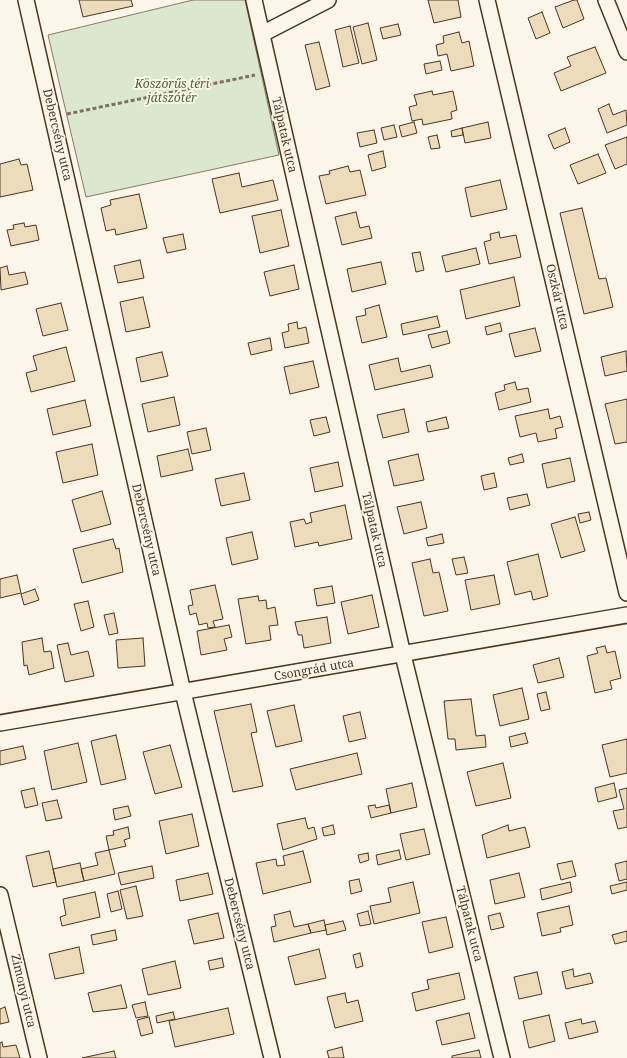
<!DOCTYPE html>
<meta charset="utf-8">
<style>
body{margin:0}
canvas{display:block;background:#fbf6e9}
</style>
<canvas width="627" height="1058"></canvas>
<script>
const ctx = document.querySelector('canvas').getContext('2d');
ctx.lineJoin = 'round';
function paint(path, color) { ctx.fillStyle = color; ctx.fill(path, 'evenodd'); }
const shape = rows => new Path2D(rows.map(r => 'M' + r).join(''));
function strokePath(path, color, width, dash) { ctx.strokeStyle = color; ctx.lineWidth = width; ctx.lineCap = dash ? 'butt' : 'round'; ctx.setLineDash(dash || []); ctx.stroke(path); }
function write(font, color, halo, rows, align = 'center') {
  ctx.font = font + ' "Noto Serif",serif'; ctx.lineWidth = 4; ctx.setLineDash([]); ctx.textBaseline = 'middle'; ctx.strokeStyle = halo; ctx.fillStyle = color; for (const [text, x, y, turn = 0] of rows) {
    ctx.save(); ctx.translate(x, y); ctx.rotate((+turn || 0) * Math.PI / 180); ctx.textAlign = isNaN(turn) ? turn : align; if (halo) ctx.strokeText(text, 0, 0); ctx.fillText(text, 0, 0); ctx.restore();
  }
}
const green = shape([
 [193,0,245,0,279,155,86,197,48,35,193,0]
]);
const building = shape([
 [79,0,131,0,133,6,83,17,79,0],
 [428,0,458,0,461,17,434,23,428,0],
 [574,0,577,0,584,19,563,28,555,7,574,0],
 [542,12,550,33,536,39,528,18,542,12],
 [368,23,377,60,362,64,353,27,368,23],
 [398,24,401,35,383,39,380,28,398,24],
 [350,26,359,63,343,67,335,30,350,26],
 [459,32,462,43,469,41,474,66,451,71,447,54,438,56,436,45,444,43,443,36,459,32],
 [319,42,330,86,316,90,305,45,319,42],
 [595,47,606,73,561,91,554,73,571,66,567,57,595,47],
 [440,61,442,70,426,74,424,64,440,61],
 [432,91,433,95,453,91,457,110,451,112,452,119,423,125,422,119,412,121,409,107,417,105,414,95,432,91],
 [609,104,613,115,626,110,627,125,607,133,598,109,609,104],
 [414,122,417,133,402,137,399,126,414,122],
 [488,122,491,138,465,143,462,128,488,122],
 [394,125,397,137,384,140,381,128,394,125],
 [462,128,463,135,452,137,451,131,462,128],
 [565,128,570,142,554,149,548,135,565,128],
 [374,130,377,143,360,147,357,133,374,130],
 [437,135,440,148,431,149,428,137,437,135],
 [627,137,627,164,615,169,605,145,627,137],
 [383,151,386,167,372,171,368,155,383,151],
 [598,154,606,173,578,184,570,165,598,154],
 [19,159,21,165,27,164,33,190,0,197,0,164,19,159],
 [348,166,350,172,360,170,366,195,326,204,319,176,330,174,329,171,348,166],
 [239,173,242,187,273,180,278,200,220,213,212,179,239,173],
 [500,180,507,209,471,217,465,188,500,180],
 [139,194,147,228,116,235,115,229,106,231,101,208,111,205,110,200,139,194],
 [582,208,599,279,606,278,613,307,584,314,560,213,582,208],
 [281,210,289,246,260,253,252,216,281,210],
 [356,212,360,228,369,226,372,238,342,245,335,217,356,212],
 [24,223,25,227,36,225,39,240,11,246,7,230,14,229,13,225,24,223],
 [499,232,500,238,516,235,521,257,489,264,484,242,491,240,490,234,499,232],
 [183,234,186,249,167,253,163,238,183,234],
 [476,248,480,264,446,272,442,256,476,248],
 [420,252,424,270,416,272,412,253,420,252],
 [140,260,144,278,118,283,114,266,140,260],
 [381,262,386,284,352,292,347,269,381,262],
 [294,265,299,289,270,296,264,272,294,265],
 [7,266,9,275,25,272,28,284,1,290,0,268,7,266],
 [514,277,520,306,466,319,460,290,514,277],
 [143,297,150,327,126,332,120,302,143,297],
 [61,303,68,330,43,336,36,309,61,303],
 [379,305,387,337,362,343,356,317,366,315,365,309,379,305],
 [437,316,440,327,403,335,401,324,437,316],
 [297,322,298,329,306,327,309,343,285,348,282,333,289,331,288,324,297,322],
 [500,323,502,331,487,335,485,327,500,323],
 [535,328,541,351,515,357,509,334,535,328],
 [447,331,450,343,432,348,428,335,447,331],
 [270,338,272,350,251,355,248,343,270,338],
 [66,347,75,381,31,392,26,373,37,370,33,356,66,347],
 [626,351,627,371,605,376,601,357,626,351],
 [162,352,168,376,141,382,136,358,162,352],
 [398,358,401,372,430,365,433,377,375,390,369,365,398,358],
 [313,361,319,387,290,394,284,367,313,361],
 [515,382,517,390,528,388,531,402,499,410,495,393,505,390,504,385,515,382],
 [174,397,180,425,148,432,142,404,174,397],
 [627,399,627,442,615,444,605,404,627,399],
 [85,400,91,426,53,435,47,409,85,400],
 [404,409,409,432,383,438,377,415,404,409],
 [548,409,550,419,560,416,563,427,555,429,557,438,538,442,536,433,520,437,515,416,548,409],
 [326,417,330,432,314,436,310,420,326,417],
 [446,417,449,428,428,432,426,422,446,417],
 [206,428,211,450,192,454,187,432,206,428],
 [92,444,98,475,63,483,56,452,92,444],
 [188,449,193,470,161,477,157,456,188,449],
 [418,454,424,480,394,486,388,461,418,454],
 [522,454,524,462,510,465,508,458,522,454],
 [570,458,575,481,547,488,542,464,570,458],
 [338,462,343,486,315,492,310,468,338,462],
 [244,473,250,500,221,506,215,479,244,473],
 [494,473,497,487,484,490,481,476,494,473],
 [102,491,111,524,81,532,72,500,102,491],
 [527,494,530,505,510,510,507,498,527,494],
 [421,502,427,528,404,534,397,507,421,502],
 [345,505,352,539,319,546,318,542,295,547,290,522,304,519,306,524,312,522,310,513,345,505],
 [589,512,591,520,580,523,578,514,589,512],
 [575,517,585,551,561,558,551,524,575,517],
 [252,532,258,559,232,565,226,538,252,532],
 [442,534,444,543,428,546,426,538,442,534],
 [113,539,116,549,119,548,123,572,82,583,73,549,113,539],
 [538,554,548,596,533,600,531,591,515,595,507,562,538,554],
 [464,557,468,573,456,575,452,559,464,557],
 [430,559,433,573,439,572,448,611,424,616,412,563,430,559],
 [17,575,21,593,0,598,0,579,17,575],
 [494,575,500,604,471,610,465,580,494,575],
 [215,585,223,619,213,621,215,627,208,628,207,623,199,625,196,613,190,615,188,606,193,605,190,590,215,585],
 [332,586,335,603,317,606,314,589,332,586],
 [35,589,39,600,24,605,21,594,35,589],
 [372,595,379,627,348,634,341,602,372,595],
 [258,596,259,601,266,600,267,609,275,607,278,625,269,626,271,640,246,644,238,599,258,596],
 [88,601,94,627,81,631,74,604,88,601],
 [114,613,118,633,109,635,104,615,114,613],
 [327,617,331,643,304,648,302,635,298,635,295,622,327,617],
 [229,625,232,637,224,639,227,650,201,655,197,631,229,625],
 [42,638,44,652,51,651,54,668,29,675,27,665,24,666,22,642,42,638],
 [143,638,145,666,118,668,116,640,143,638],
 [68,643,71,655,88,651,94,676,65,682,57,645,68,643],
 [605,646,607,653,615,651,621,678,610,681,612,689,595,693,587,656,598,653,596,648,605,646],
 [559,658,564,677,538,683,533,665,559,658],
 [522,688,529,719,500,726,493,695,522,688],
 [546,692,550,709,541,711,537,694,546,692],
 [471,699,476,736,485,735,486,747,456,750,455,739,448,739,444,701,471,699],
 [251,704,257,732,251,733,263,786,233,792,214,711,251,704],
 [294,705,302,741,276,747,267,711,294,705],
 [360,712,366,738,349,742,343,716,360,712],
 [525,733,528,743,511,747,509,737,525,733],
 [116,735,126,779,101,785,91,741,116,735],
 [627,739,627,773,610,777,602,745,627,739],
 [78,743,87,782,52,790,44,751,78,743],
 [170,745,182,787,155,794,143,752,170,745],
 [23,746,26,759,0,765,0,751,23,746],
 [357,753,362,774,296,790,290,769,357,753],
 [503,763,511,798,476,806,467,772,503,763],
 [412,783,417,807,391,813,386,789,412,783],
 [614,783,617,797,598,802,595,788,614,783],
 [34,788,38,805,25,808,21,791,34,788],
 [627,788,627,827,618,829,613,811,624,809,619,790,627,788],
 [57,800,62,818,46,821,42,803,57,800],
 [375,805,376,808,389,805,391,813,371,818,368,806,375,805],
 [128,806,131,816,115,820,113,809,128,806],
 [192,814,199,846,166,854,159,821,192,814],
 [305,818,308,829,314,827,317,839,283,850,277,824,305,818],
 [333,825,335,834,324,836,322,828,333,825],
 [508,825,509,831,525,827,530,847,487,858,482,835,508,825],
 [128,827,130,838,124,840,126,846,109,850,106,836,114,835,113,831,128,827],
 [424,829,430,854,406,860,400,834,424,829],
 [109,850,115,874,84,881,81,869,98,865,95,853,109,850],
 [399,850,401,859,378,865,376,855,399,850],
 [49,851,56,882,33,887,26,856,49,851],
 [303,851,311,882,263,894,256,863,276,859,277,866,285,865,283,856,303,851],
 [368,853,369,860,360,863,358,855,368,853],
 [572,861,576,876,561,880,557,864,572,861],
 [627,861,627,879,619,881,615,864,627,861],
 [80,863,84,881,57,887,53,869,80,863],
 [152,866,154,878,121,885,118,873,152,866],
 [208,873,213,894,180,901,176,880,208,873],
 [519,873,525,897,495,904,490,880,519,873],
 [359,879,362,891,351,894,349,881,359,879],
 [413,882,420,913,374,924,370,906,391,902,388,888,413,882],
 [570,882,572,892,542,900,540,889,570,882],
 [627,882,627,890,612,894,610,886,627,882],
 [136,886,143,916,127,919,120,890,136,886],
 [118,891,122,909,111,912,107,894,118,891],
 [95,892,100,917,62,926,60,917,66,915,63,899,95,892],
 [569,906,573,925,560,928,561,932,542,936,537,913,569,906],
 [290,911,294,927,308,924,311,933,274,942,271,927,276,926,274,915,290,911],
 [368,911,371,924,360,926,357,914,368,911],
 [218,913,224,938,194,944,188,920,218,913],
 [500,913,504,927,491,930,488,916,500,913],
 [446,917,453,947,429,953,422,922,446,917],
 [324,920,326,930,311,933,308,924,324,920],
 [343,921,346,930,327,935,325,925,343,921],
 [115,930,117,940,93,945,91,935,115,930],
 [627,931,627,941,615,944,612,935,627,931],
 [79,947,84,973,55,979,49,954,79,947],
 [319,949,326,978,295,985,288,957,319,949],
 [360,953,363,966,356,968,353,955,360,953],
 [222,958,224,967,210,970,208,961,222,958],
 [175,961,181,988,148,995,142,969,175,961],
 [573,969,574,977,590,973,593,983,566,989,562,972,573,969],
 [537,972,542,994,519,999,514,977,537,972],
 [459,973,465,999,416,1011,412,993,429,989,427,980,459,973],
 [121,985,127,1008,93,1012,88,993,121,985],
 [345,993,347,1003,358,1000,363,1021,335,1028,327,997,345,993],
 [145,1002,148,1016,136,1018,132,1005,145,1002],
 [5,1007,9,1022,0,1024,0,1009,5,1007],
 [228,1008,234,1034,175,1047,169,1021,228,1008],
 [173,1012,175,1019,157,1023,156,1016,173,1012],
 [469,1013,475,1038,442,1045,436,1021,469,1013],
 [549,1015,555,1041,529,1048,523,1021,549,1015],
 [149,1017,153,1033,141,1036,137,1020,149,1017],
 [581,1019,582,1024,595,1021,598,1032,569,1039,565,1023,581,1019],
 [2,1042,3,1047,16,1045,20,1058,0,1058,0,1043,2,1042],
 [342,1047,344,1058,329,1058,327,1051,342,1047],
 [479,1050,481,1058,452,1058,452,1056,479,1050],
 [114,1051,116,1058,82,1058,114,1051]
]);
const path = shape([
 [67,114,255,75]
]);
const street = shape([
 [26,0,183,692,272,1058],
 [254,0,403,655,502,1058],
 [487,0,627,593],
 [606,0,627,52],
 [262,34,328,0],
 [0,723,627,615],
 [0,895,39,1058]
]);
const parkNames = [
 ["Köszörűs téri",172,85],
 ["játszótér",172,99]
];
const streetNames = [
 ["Debercsény utca",57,135,77],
 ["Tálpatak utca",284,135,77],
 ["Oszkár utca",557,297,77],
 ["Debercsény utca",146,530,77],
 ["Tálpatak utca",374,530,77],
 ["Csongrád utca",314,670,-10],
 ["Debercsény utca",239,924,76],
 ["Tálpatak utca",469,924,76],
 ["Zimonyi utca",23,991,77]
];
paint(green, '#dce7d0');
strokePath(green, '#887966', 1);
paint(building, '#ecdcbc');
strokePath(building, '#4a3520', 1);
strokePath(street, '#4a3520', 18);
strokePath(path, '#7f6f5c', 3, [4, 2.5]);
strokePath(street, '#fbf6e9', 15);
write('italic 12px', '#436837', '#fbf6e9', parkNames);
write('12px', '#4a3520', '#fbf6e9', streetNames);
</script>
